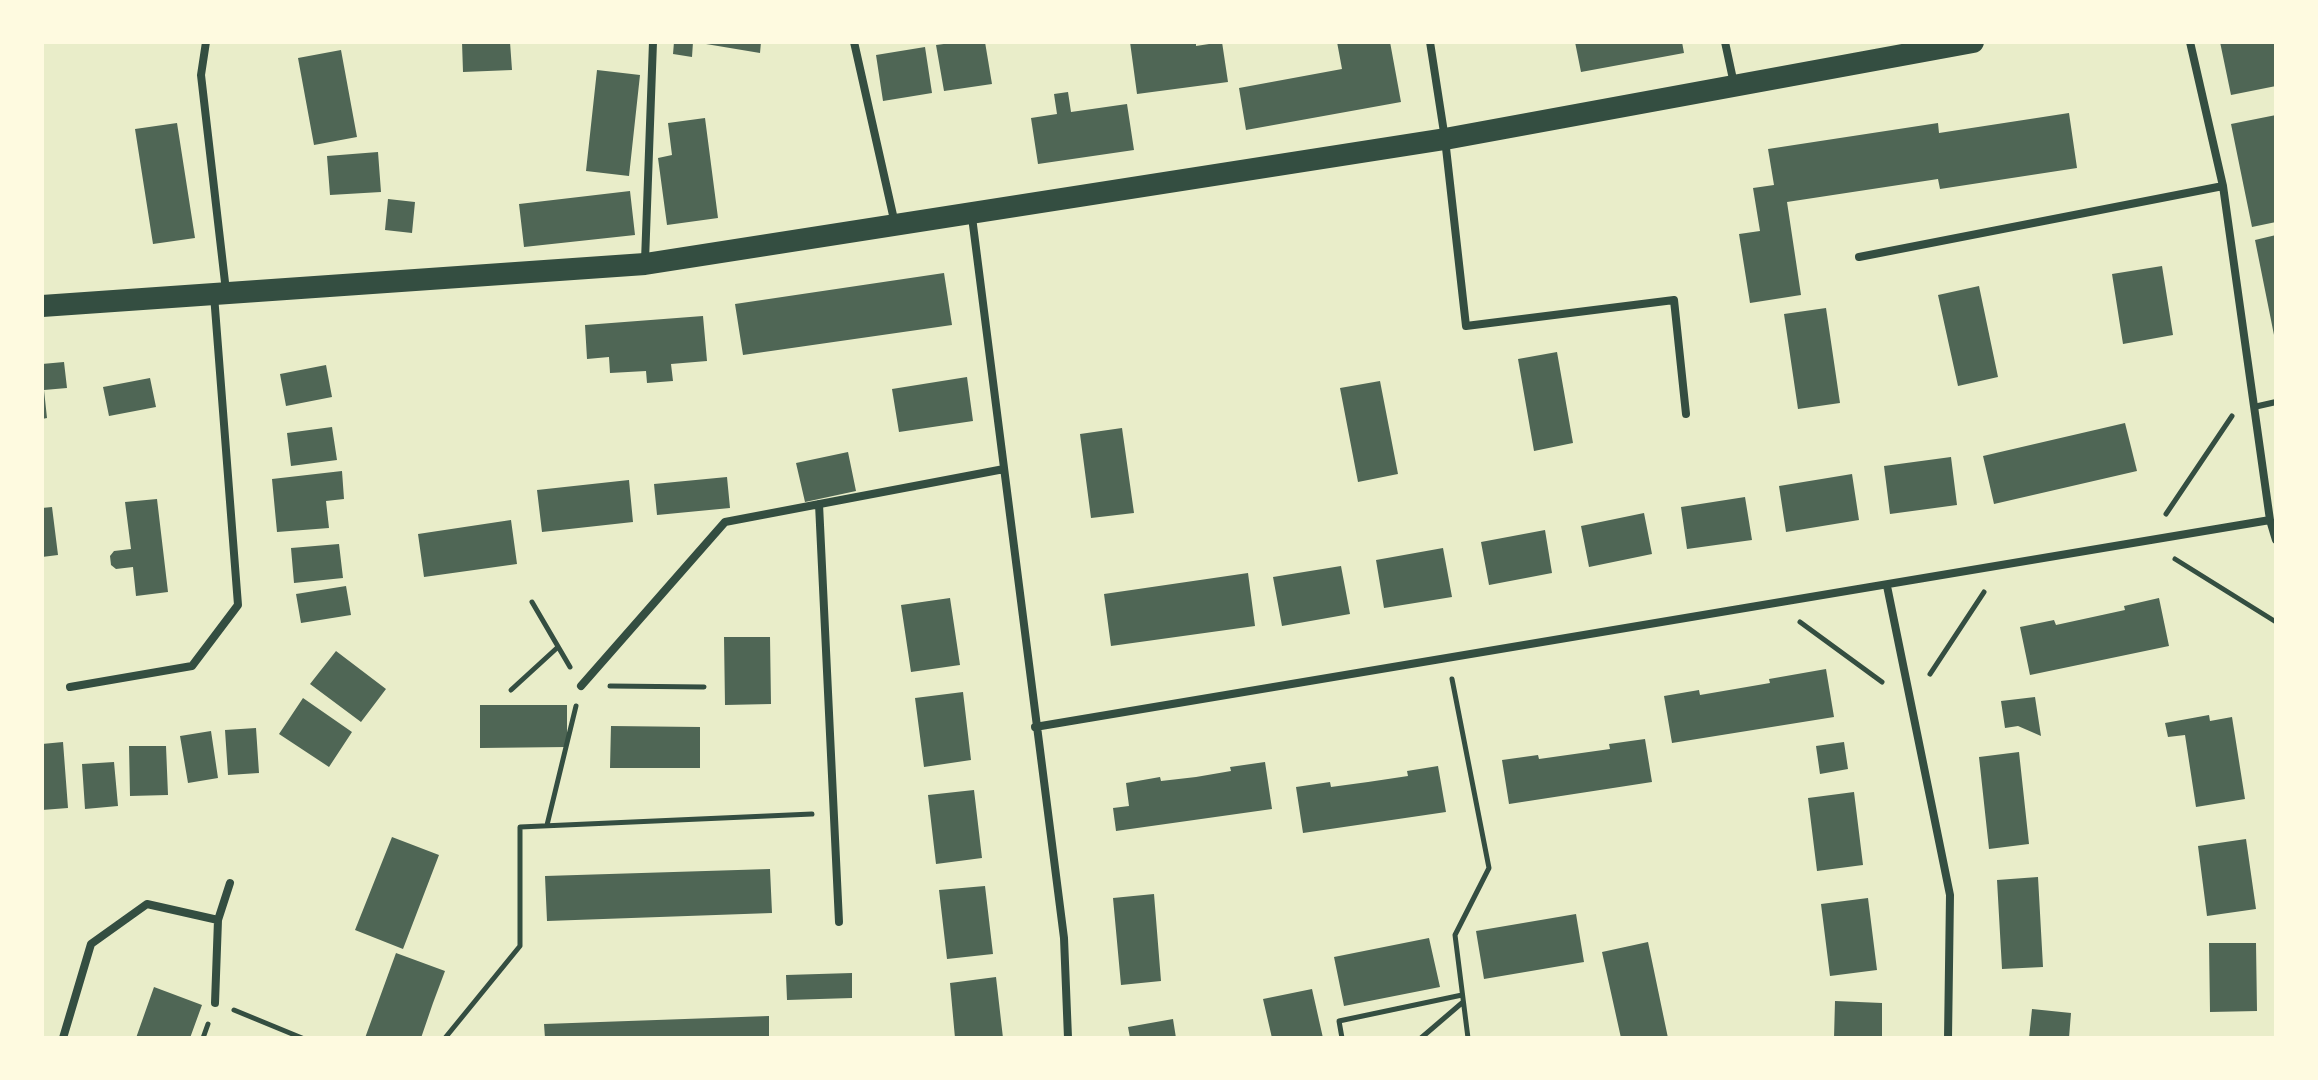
<!DOCTYPE html>
<style>
body{margin:0}
#map{position:relative;width:2318px;height:1080px;overflow:hidden;background:#e9edc9;font-family:Lora,serif}
canvas{display:block}
.frame{position:absolute;inset:0;border:44px solid #fefae0;pointer-events:none}
</style>
<div id="map">
<canvas width="2318" height="1080"></canvas>
<div class="frame"></div>
</div>
<script>
const ctx = document.querySelector('canvas').getContext('2d');
ctx.lineJoin = 'round';
function paint(path, color) { ctx.fillStyle = color; ctx.fill(path, 'evenodd'); }
const shape = rows => new Path2D(rows.map(r => 'M' + r).join(''));
function strokePath(path, color, width, dash) { ctx.strokeStyle = color; ctx.lineWidth = width; ctx.lineCap = dash ? 'butt' : 'round'; ctx.setLineDash(dash || []); ctx.stroke(path); }
const building = shape([
 [462,42,510,42,512,70,463,72],
 [674,42,693,42,692,57,673,54],
 [694,42,761,42,760,53],
 [959,42,985,42,992,84,944,91,936,45],
 [1130,42,1196,42,1196,46,1222,42,1228,82,1137,94],
 [1337,42,1390,42,1401,102,1246,130,1239,88,1342,69],
 [1575,42,1682,42,1684,53,1581,72],
 [2220,42,2276,42,2276,86,2231,95],
 [925,47,932,93,883,101,876,55],
 [341,50,357,137,314,145,298,58],
 [597,70,640,75,629,176,586,171],
 [1068,92,1071,112,1127,104,1134,150,1038,164,1031,118,1057,114,1054,94],
 [2069,113,2077,168,1940,189,1938,179,1787,202,1801,295,1750,303,1739,234,1760,231,1753,188,1774,185,1768,149,1938,123,1939,133],
 [2276,115,2276,222,2252,227,2231,124],
 [705,118,718,218,667,225,658,158,672,155,668,123],
 [177,123,195,238,153,244,135,129],
 [378,152,381,192,330,195,327,156],
 [630,191,635,235,524,247,519,204],
 [388,199,415,202,412,233,385,230],
 [2276,235,2276,340,2275,340,2255,240],
 [2162,266,2173,335,2123,344,2112,274],
 [944,273,952,325,743,355,735,304],
 [1979,286,1998,377,1958,386,1938,295],
 [1826,308,1840,403,1798,409,1784,314],
 [703,316,707,361,671,364,673,381,647,383,646,371,610,373,609,357,587,359,585,325],
 [1557,352,1573,443,1534,451,1518,359],
 [64,362,67,388,44,390,47,418,42,419,42,364],
 [326,365,332,397,286,406,280,374],
 [967,377,973,421,899,432,892,389],
 [150,378,156,407,109,416,103,387],
 [1380,381,1398,474,1358,482,1340,388],
 [2125,423,2137,471,1994,504,1983,456],
 [332,427,337,460,291,466,287,433],
 [1122,428,1134,513,1091,518,1080,434],
 [848,452,856,491,805,502,796,463],
 [1951,457,1957,505,1890,514,1884,466],
 [342,471,344,499,326,501,329,528,277,532,272,479],
 [1852,474,1859,520,1786,532,1779,486],
 [727,477,730,508,657,515,654,484],
 [629,480,633,522,542,532,537,490],
 [1745,497,1752,540,1687,549,1681,507],
 [157,499,168,592,136,596,133,567,116,569,111,565,110,556,114,551,131,549,125,502],
 [52,507,58,555,42,557,42,508],
 [1644,513,1652,554,1589,567,1581,526],
 [511,520,517,564,424,577,418,534],
 [1545,530,1552,573,1489,585,1481,542],
 [339,544,343,578,294,583,291,548],
 [1443,548,1452,597,1384,608,1376,560],
 [1341,566,1350,614,1282,626,1273,577],
 [1248,573,1255,626,1111,646,1104,594],
 [346,586,351,615,301,623,296,594],
 [950,598,960,665,911,672,901,605],
 [2159,598,2169,646,2030,675,2020,627,2054,620,2056,625,2125,610,2124,606],
 [724,637,770,637,771,704,725,705],
 [336,651,386,689,361,722,310,684],
 [1826,669,1834,717,1672,743,1664,696,1699,690,1700,695,1770,683,1769,679],
 [963,692,971,760,924,767,915,698],
 [2035,697,2041,736,2018,726,2005,728,2001,701],
 [303,698,352,732,329,767,279,734],
 [480,705,567,705,567,747,480,748],
 [2209,715,2210,721,2232,717,2245,799,2196,807,2185,735,2168,737,2165,723],
 [611,726,700,727,700,768,610,768],
 [256,728,259,773,228,775,225,730],
 [211,731,218,778,188,783,180,736],
 [1645,739,1652,782,1509,804,1502,760,1538,755,1539,759,1610,749,1609,744],
 [63,742,68,808,42,810,42,744],
 [1844,742,1848,769,1820,774,1816,746],
 [129,746,166,746,168,795,130,796],
 [2019,752,2029,844,1989,849,1979,757],
 [114,762,118,806,85,809,82,764],
 [1265,762,1272,809,1116,831,1113,808,1129,806,1126,783,1160,777,1161,781,1196,777,1231,771,1230,767],
 [1438,766,1446,812,1303,833,1296,787,1330,782,1331,787,1368,782,1408,776,1407,771],
 [974,790,982,858,936,864,928,795],
 [1854,792,1863,865,1817,871,1808,798],
 [392,837,439,855,403,949,355,930],
 [2246,839,2256,909,2207,916,2198,846],
 [770,869,772,913,547,921,545,876],
 [2038,877,2043,967,2002,969,1997,880],
 [985,886,993,954,947,959,939,890],
 [1154,894,1161,981,1121,985,1113,898],
 [1868,898,1877,970,1830,976,1821,904],
 [1576,914,1584,962,1484,979,1476,931],
 [1429,938,1440,987,1344,1006,1334,957],
 [1648,942,1668,1038,1621,1038,1602,952],
 [2209,943,2256,943,2257,1011,2210,1012],
 [396,953,445,971,433,1003,421,1038,365,1038],
 [852,973,852,998,787,1000,786,975],
 [996,977,1003,1038,955,1038,950,983],
 [154,987,202,1005,190,1038,136,1038],
 [1312,989,1323,1038,1272,1038,1263,999],
 [1835,1001,1882,1003,1882,1038,1834,1038],
 [2032,1009,2071,1013,2069,1038,2029,1038],
 [769,1016,769,1038,545,1038,544,1024],
 [1173,1019,1176,1038,1130,1038,1128,1027]
]);
const path = shape([
 [2166,514,2232,416],
 [2175,559,2276,622],
 [532,602,570,667],
 [1800,622,1882,682],
 [1930,674,1984,592],
 [1452,679,1489,868,1455,935,1468,1038],
 [610,686,704,687],
 [511,690,558,647],
 [547,825,576,706],
 [234,1010,302,1038],
 [203,1038,208,1024],
 [445,1038,520,946,520,827,812,814],
 [1342,1038,1339,1021,1462,995],
 [1421,1038,1463,1002]
]);
const service = shape([
 [2254,407,2276,402]
]);
const minor = shape([
 [206,42,201,75,226,291],
 [854,42,895,224],
 [1430,42,1445,139,1466,326,1674,300,1686,414],
 [1725,42,1734,84],
 [2190,42,2223,186,2270,520,2276,540],
 [972,217,1064,938,1068,1038],
 [1859,257,2223,186],
 [645,261,653,42],
 [819,504,839,922],
 [1887,586,1950,895,1948,1038],
 [581,686,725,522,1004,469],
 [70,687,192,666,238,605,214,295],
 [1035,727,2270,520],
 [215,1003,218,920],
 [63,1038,91,944,147,904,218,920,230,883]
]);
const trunk = shape([
 [42,306,645,264,1445,139,1973,42]
]);
paint(building, '#4f6655');
strokePath(path, '#344e41', 5);
strokePath(service, '#344e41', 6);
strokePath(minor, '#344e41', 8);
strokePath(trunk, '#344e41', 22);
</script>
